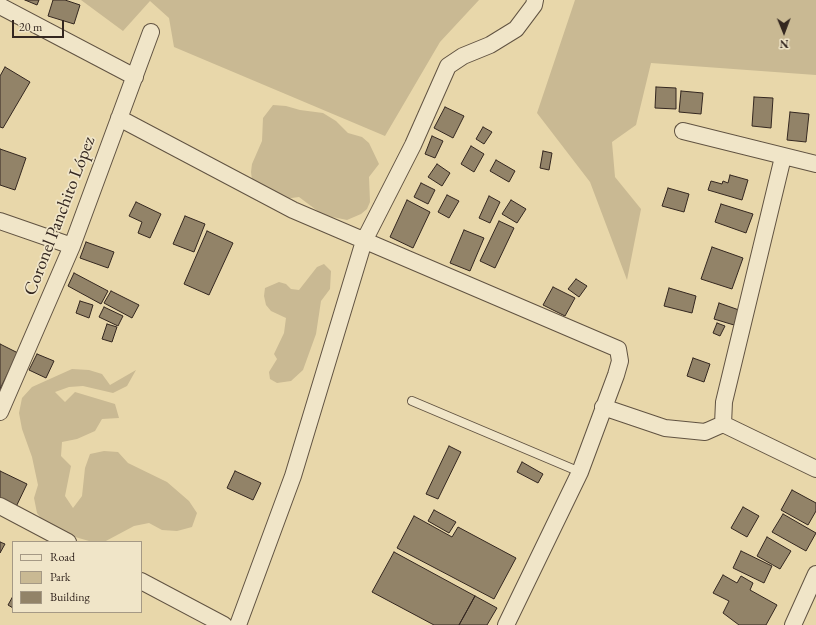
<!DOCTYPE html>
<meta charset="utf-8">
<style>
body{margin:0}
#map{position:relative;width:816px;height:625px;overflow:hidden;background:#e8d7aa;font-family:"EB Garamond",serif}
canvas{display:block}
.legend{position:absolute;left:12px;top:541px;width:130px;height:72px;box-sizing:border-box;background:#f0e5c8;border:1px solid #a59985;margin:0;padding:5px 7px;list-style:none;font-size:12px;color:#342720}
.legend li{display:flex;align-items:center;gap:8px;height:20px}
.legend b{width:20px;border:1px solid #a59985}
.north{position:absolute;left:764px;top:12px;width:40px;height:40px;-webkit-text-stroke:3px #f0e5c8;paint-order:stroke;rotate:179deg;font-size:11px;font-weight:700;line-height:16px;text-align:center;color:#342720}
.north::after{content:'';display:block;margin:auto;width:14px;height:18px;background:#342720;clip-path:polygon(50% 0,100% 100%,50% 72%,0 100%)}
.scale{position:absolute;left:12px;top:20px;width:52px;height:18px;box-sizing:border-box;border:2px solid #342720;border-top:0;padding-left:5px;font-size:12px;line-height:14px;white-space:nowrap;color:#342720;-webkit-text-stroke:3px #f0e5c8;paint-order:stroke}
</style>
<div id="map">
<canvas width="816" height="625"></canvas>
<ul class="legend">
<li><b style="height:5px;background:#f0e5c8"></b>Road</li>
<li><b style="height:11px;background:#c9b993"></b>Park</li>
<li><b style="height:11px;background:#928368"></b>Building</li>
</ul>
<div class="north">N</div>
<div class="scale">20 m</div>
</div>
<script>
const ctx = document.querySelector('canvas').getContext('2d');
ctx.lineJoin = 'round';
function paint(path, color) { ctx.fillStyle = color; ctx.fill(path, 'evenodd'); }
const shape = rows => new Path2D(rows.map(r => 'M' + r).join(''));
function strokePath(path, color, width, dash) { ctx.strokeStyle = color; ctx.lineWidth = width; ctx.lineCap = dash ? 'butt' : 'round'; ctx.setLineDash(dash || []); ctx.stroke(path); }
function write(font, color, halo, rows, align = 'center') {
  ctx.font = font + ' "EB Garamond",serif'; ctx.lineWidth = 3.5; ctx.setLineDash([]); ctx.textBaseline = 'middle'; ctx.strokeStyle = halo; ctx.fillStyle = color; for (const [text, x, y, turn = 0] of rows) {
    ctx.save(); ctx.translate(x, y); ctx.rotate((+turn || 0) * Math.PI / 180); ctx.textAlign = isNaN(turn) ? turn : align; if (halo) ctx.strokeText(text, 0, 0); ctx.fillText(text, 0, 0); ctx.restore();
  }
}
const green = shape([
 [81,0,479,0,440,42,385,136,174,47,169,18,150,1,123,31],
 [575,0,816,0,816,75,651,63,636,125,612,142,615,177,641,209,627,280,590,182,537,113],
 [273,105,286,106,300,110,323,113,336,121,348,133,362,137,369,143,379,164,369,177,370,202,367,209,361,214,347,220,323,215,299,197,284,199,252,180,251,172,252,164,262,141,263,118],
 [324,264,331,271,330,289,321,301,316,334,303,370,291,381,277,383,270,379,269,372,277,359,274,354,284,333,286,318,271,311,266,305,264,296,265,288,279,282,286,284,291,289,299,290,317,267],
 [72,369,89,370,102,374,110,385,136,370,127,386,113,393,83,386,69,387,55,392,65,402,75,392,115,404,119,418,102,419,95,431,77,439,62,442,61,456,71,466,65,496,73,508,82,496,85,468,90,454,104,451,118,452,128,463,167,482,189,501,197,513,192,527,177,531,162,530,149,523,134,526,104,542,89,541,58,532,46,525,37,513,34,498,38,485,32,457,22,429,19,413,22,398,32,387]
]);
const building = shape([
 [25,0,39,0,37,5,25,0],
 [53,0,65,0,80,5,74,24,48,16,53,0],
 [5,67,30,82,3,128,0,127,0,76,5,67],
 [656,87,676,88,676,109,655,108,656,87],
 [681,91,703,93,701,114,679,112,681,91],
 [754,97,773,98,771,128,752,126,754,97],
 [445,107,464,116,453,138,434,128,445,107],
 [790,112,809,114,806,142,787,140,790,112],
 [483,127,492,132,484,144,476,139,483,127],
 [432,136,443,141,435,158,425,154,432,136],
 [471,146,484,154,474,172,461,164,471,146],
 [0,149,26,158,15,190,0,185,0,149],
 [543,151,552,153,549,170,540,168,543,151],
 [496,160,515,171,509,182,490,171,496,160],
 [437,164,450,173,442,186,428,177,437,164],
 [730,175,748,180,742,200,708,190,711,181,722,184,723,181,728,183,730,175],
 [421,183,435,190,428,204,414,197,421,183],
 [668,188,689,194,684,212,662,206,668,188],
 [447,195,459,201,449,218,438,212,447,195],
 [489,196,500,202,490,223,479,218,489,196],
 [407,200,430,212,413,248,390,237,407,200],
 [511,200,526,209,517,223,502,214,511,200],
 [136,202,161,214,150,238,138,233,142,222,129,216,136,202],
 [721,204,753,214,746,233,715,222,721,204],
 [185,216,205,224,194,252,173,244,185,216],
 [499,221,514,228,495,268,480,261,499,221],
 [464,230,484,238,470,271,450,263,464,230],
 [207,231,233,243,209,295,184,284,207,231],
 [86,242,114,252,108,268,80,258,86,242],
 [712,247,743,258,732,289,701,279,712,247],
 [74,273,108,291,101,304,68,286,74,273],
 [576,279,587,286,579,297,568,289,576,279],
 [553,287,575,298,565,316,543,305,553,287],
 [669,288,696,296,692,313,664,306,669,288],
 [111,291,139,305,132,318,104,303,111,291],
 [80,301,93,305,89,318,76,313,80,301],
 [719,303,739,310,734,325,714,319,719,303],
 [104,307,123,316,118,326,99,317,104,307],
 [717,323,725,326,720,336,713,333,717,323],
 [107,324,117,327,112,342,102,339,107,324],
 [0,344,18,353,0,389,0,344],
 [37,354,54,361,46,378,29,370,37,354],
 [693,358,710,364,704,382,687,376,693,358],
 [449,446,461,452,438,499,426,494,449,446],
 [522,462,543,474,538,483,517,472,522,462],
 [0,471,27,484,14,511,0,504,0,471],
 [235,471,261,483,253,500,227,488,235,471],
 [792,490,816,503,816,511,808,525,781,510,792,490],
 [743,507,759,516,747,537,731,528,743,507],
 [434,510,456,522,449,533,428,521,434,510],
 [783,514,816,533,806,551,772,532,783,514],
 [414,516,452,537,458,527,516,558,494,599,397,548,414,516],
 [767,537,791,551,780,569,757,556,767,537],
 [0,542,5,544,0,553,0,542],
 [741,551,772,566,764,583,733,568,741,551],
 [394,552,475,596,459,625,434,625,372,592,394,552],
 [723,575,737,583,741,576,753,583,750,590,777,605,766,625,739,625,723,613,729,601,713,593,723,575],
 [13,596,13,608,8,605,13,596],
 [475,596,497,608,487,625,459,625,475,596]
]);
const service = shape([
 [412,401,580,472]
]);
const minor = shape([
 [0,6,135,77],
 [119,118,293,210,618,349,620,361,616,375,580,472,506,625],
 [683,131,816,164],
 [783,157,724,402,723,424,816,469],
 [0,221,72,246],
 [603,407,665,428,705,432,723,424],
 [0,412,72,246,151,32],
 [0,506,68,542],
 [141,581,224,625],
 [238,625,293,476,364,241,413,145,448,66,463,56,490,45,516,29,534,5,535,0],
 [793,625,816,574]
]);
const streetNames = [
 ["Coronel Panchito López",60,216,-69]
];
paint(green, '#c9b993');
paint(building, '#928368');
strokePath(building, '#342720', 1);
strokePath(service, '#615342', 10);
strokePath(minor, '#615342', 18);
strokePath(service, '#f0e5c8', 8);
strokePath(minor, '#f0e5c8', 16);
write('18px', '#342720', '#f0e5c8', streetNames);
</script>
